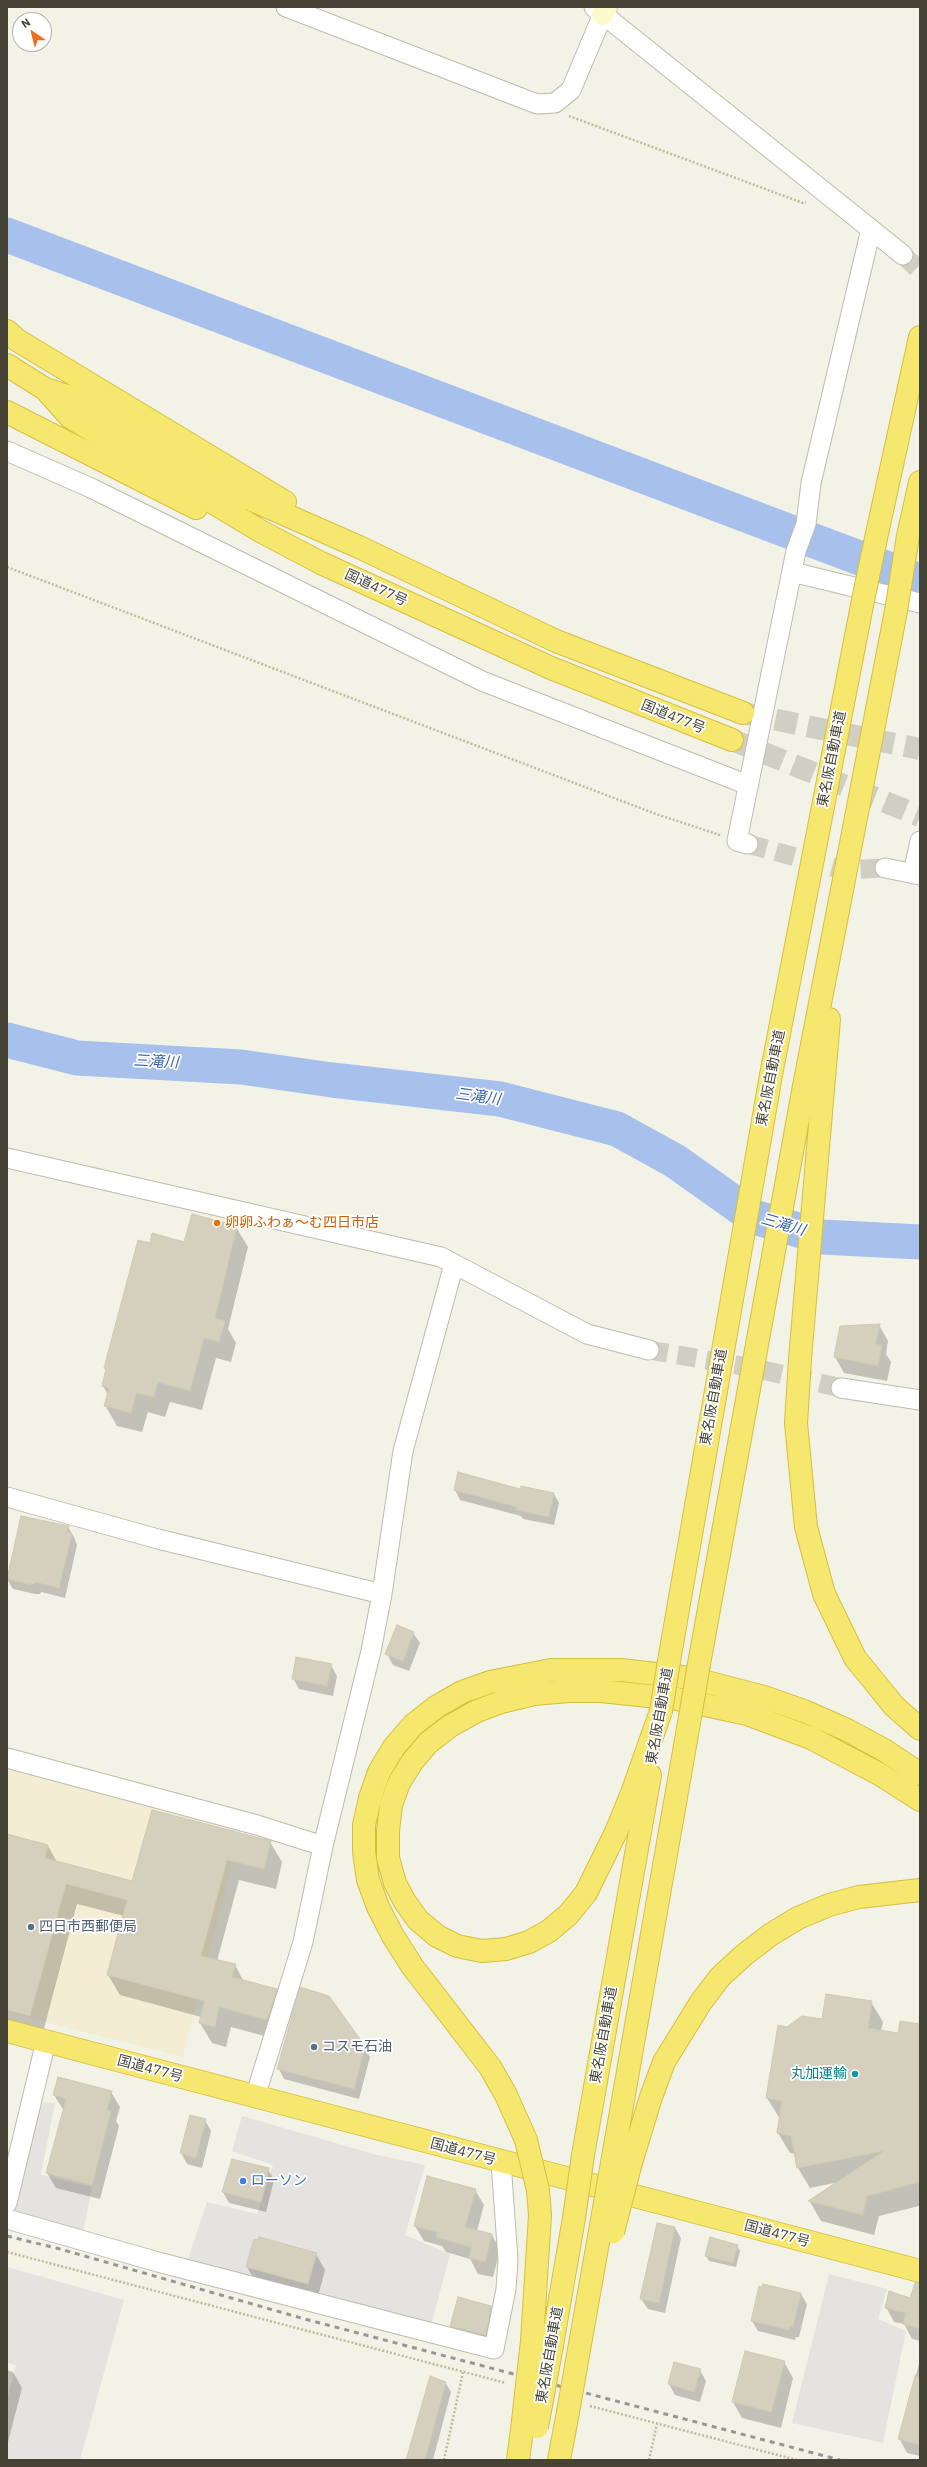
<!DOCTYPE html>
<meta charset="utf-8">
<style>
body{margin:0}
#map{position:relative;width:927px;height:2467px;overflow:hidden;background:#f3f2e7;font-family:"IBM Plex Sans",sans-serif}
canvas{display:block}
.frame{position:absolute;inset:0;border:8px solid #454336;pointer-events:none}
.north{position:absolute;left:12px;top:12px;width:40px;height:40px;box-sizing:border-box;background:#fff;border:1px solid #b5b4af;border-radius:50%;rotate:325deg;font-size:11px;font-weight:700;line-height:16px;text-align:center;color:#454336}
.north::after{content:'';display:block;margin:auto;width:14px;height:18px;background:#ef6e22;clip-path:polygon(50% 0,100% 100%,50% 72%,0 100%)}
</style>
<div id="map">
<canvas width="927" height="2467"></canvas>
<div class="frame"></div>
<div class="north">N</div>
</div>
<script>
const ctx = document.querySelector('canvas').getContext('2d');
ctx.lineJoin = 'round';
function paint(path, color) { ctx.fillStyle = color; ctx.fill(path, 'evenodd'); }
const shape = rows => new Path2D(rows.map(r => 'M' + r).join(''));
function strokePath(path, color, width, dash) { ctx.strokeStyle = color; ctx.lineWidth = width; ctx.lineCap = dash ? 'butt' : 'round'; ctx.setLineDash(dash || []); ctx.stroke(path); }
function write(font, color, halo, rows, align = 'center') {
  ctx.font = font + ' "IBM Plex Sans","Noto Sans JP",sans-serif'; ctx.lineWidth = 3.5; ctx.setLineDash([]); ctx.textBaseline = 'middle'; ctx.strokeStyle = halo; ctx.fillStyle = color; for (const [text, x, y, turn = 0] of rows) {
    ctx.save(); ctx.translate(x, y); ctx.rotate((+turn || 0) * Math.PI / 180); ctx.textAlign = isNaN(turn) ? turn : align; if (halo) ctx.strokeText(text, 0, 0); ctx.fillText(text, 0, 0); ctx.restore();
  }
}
const commercial = shape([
 [7,1767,241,1829,183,2057,7,2012]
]);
const parking = shape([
 [40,2102,55,2103,41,2175,92,2187,83,2233,14,2214],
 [242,2116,377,2155,425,2165,405,2235,450,2254,432,2322,338,2300,188,2259,207,2202,257,2214,273,2165,232,2151],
 [7,2267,124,2300,80,2460,7,2460,7,2400,16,2365,7,2363],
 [829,2274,887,2289,878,2319,906,2331,883,2443,792,2423]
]);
const shadow = shape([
 [236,1227,248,1247,228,1329,236,1343,231,1362,216,1358,202,1410,170,1402,165,1417,148,1412,142,1432,117,1426,105,1405,108,1395,103,1386,107,1371,105,1368,150,1244,185,1243],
 [879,1325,888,1341,886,1354,891,1362,887,1381,844,1373,835,1357],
 [455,1490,521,1490,554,1494,559,1503,554,1525,523,1519,521,1516,460,1500],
 [22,1517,68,1527,74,1537,77,1545,65,1598,41,1592,40,1594,35,1594,13,1589,7,1579],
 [413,1633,420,1643,409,1671,393,1665,387,1654],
 [331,1665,337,1676,333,1696,299,1689,293,1678],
 [7,1835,48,1846,57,1862,133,1883,270,1842,282,1862,276,1889,239,1880,217,1961,235,1965,244,1982,276,1990,288,2011,279,2040,231,2027,226,2047,212,2043,200,2023,201,2017,120,1995,108,1975,124,1916,77,1904,42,2036,7,2027],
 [871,2002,883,2022,881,2031,899,2034,920,2025,920,2204,919,2206,879,2216,874,2235,821,2221,810,2202,839,2182,810,2188,798,2168,796,2154,790,2153,778,2133,780,2119,767,2098,787,2028,823,2021],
 [364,2046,370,2057,359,2099,284,2079,279,2069],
 [58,2078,111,2092,120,2107,116,2121,119,2126,100,2199,56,2188,47,2173,64,2111,54,2095],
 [205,2120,211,2131,202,2168,187,2164,181,2153],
 [233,2160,268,2169,274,2180,266,2212,229,2203,223,2192],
 [475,2190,484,2205,477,2231,492,2235,500,2250,493,2277,478,2274,470,2259,446,2252,442,2246,424,2241,415,2226],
 [675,2228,681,2238,665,2313,648,2309,641,2299],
 [737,2246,740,2251,736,2267,709,2261,706,2256],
 [316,2254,325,2270,317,2300,257,2284,247,2267],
 [890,2293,920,2301,920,2341,912,2339,904,2324,894,2322,886,2307],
 [801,2294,807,2304,799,2337,796,2337,795,2340,758,2331,752,2321],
 [491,2307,497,2318,491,2346,457,2337,451,2326],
 [920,2360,920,2456,907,2453,899,2438],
 [784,2362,793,2378,781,2428,742,2418,733,2402],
 [7,2370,13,2372,22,2388,7,2446],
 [700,2370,706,2381,700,2402,675,2395,669,2384],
 [445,2382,451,2392,433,2460,406,2460]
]);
const river = shape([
 [7,235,920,581],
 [7,1040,77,1058,241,1067,332,1080,500,1099,617,1129,675,1161,754,1217,822,1237,920,1242]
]);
const building = shape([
 [192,1214,237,1226,215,1318,225,1321,219,1342,204,1338,190,1391,158,1382,154,1397,136,1393,131,1413,104,1406,109,1388,102,1386,106,1369,104,1368,138,1240,150,1243,152,1233,184,1242,192,1214],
 [880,1324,876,1344,882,1345,878,1366,834,1357,840,1326,880,1324],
 [458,1472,520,1489,521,1486,554,1493,549,1517,516,1510,517,1507,454,1490,458,1472],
 [21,1516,69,1526,67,1532,72,1534,59,1588,35,1582,34,1584,28,1584,7,1579,21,1516],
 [397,1625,414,1632,403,1661,385,1654,397,1625],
 [296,1657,332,1664,327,1686,292,1679,296,1657],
 [152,1810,271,1841,264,1869,227,1860,201,1956,236,1964,232,1977,277,1989,267,2020,219,2007,215,2027,199,2023,204,2001,107,1975,127,1900,66,1884,30,2016,7,2010,7,1834,48,1845,45,1858,132,1881,152,1810],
 [300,1987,329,1996,365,2046,354,2089,277,2069,300,1987],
 [826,1994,872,2001,868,2028,898,2033,900,2021,920,2024,920,2182,867,2196,863,2215,808,2201,884,2151,797,2168,791,2136,777,2133,782,2101,766,2098,778,2025,787,2027,802,2016,822,2019,826,1994],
 [58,2077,112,2091,107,2110,111,2111,92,2185,46,2173,66,2099,53,2095,58,2077],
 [190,2115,206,2119,196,2158,180,2153,190,2115],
 [232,2159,269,2168,261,2202,222,2192,232,2159],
 [427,2176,476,2189,465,2227,492,2234,485,2262,469,2258,471,2247,436,2237,437,2232,414,2226,427,2176],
 [657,2223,675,2227,659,2303,640,2299,657,2223],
 [259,2237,317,2253,308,2284,246,2267,254,2239,258,2240,259,2237],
 [710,2237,738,2245,733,2263,705,2256,710,2237],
 [915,2283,920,2283,920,2329,903,2324,906,2313,885,2308,889,2291,910,2298,915,2283],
 [763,2284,801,2293,793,2327,790,2326,789,2330,751,2321,759,2286,762,2287,763,2284],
 [458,2297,491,2306,486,2335,450,2326,458,2297],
 [745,2351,785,2361,771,2412,732,2402,745,2351],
 [674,2362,701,2369,694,2392,668,2384,674,2362],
 [430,2376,446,2382,425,2460,406,2460,430,2376],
 [915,2376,920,2377,920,2445,898,2439,915,2376]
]);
const streetTunnel = shape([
 [903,255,920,271],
 [748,844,843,870,885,868],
 [649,1350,754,1368,841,1388]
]);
const highwayTunnel = shape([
 [743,713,920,749],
 [732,740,920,816]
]);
const path = shape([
 [569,116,803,203,806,202],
 [7,567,656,814,720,835],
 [7,2252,506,2383],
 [590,2406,797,2460],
 [444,2460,463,2372],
 [649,2460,657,2424]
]);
const street = shape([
 [286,7,537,104,555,103,571,90,603,14],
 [594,7,903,255],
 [7,451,91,488,482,681,748,785],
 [792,572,920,603],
 [748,844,737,841,796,551,806,524,811,483,871,229],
 [885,868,920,875],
 [913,874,920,841],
 [7,1158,441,1257,587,1334,649,1350],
 [841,1388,920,1400],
 [7,1497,158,1539,382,1594],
 [7,1758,257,1825,323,1846],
 [255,2097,303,1942,323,1846,371,1651,382,1594,403,1451,454,1264],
 [7,2203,46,2041],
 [7,2219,158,2262,494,2349,506,2289,508,2260,501,2162]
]);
const secondary = shape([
 [603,14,606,7]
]);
const highway = shape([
 [7,331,17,340,285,502],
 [7,365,45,389,86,402,243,496,359,547,556,641,743,713],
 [45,389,70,417,262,532,321,563,551,668,732,740],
 [7,412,196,508],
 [878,529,920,337],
 [908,536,920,482],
 [829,1019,800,1359,796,1423,806,1527,824,1594,855,1658,894,1706,920,1729],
 [669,1661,771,1075,863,600],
 [699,1664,804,1086,896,611],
 [661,1711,632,1793,616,1832,586,1893,568,1915,549,1931,529,1942,506,1949,482,1951,457,1946,437,1936,418,1920,405,1902,395,1883,388,1858,388,1831,391,1805,399,1783,412,1762,428,1743,450,1726,477,1711,501,1702,534,1694,569,1691,601,1691,677,1699,747,1714,811,1738,881,1775,920,1800],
 [7,2031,920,2271],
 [526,2140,506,2095,490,2067,412,1966,393,1936,378,1907,368,1880,364,1852,364,1825,370,1798,379,1772,394,1747,413,1725,436,1707,462,1692,490,1682,551,1670,621,1670,691,1678,764,1697,804,1711,847,1730,884,1750,920,1774],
 [583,2155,650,1775],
 [612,2163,690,1717],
 [630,2166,651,2097,664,2062,701,2002,720,1977,744,1955,770,1935,798,1918,829,1905,859,1897,920,1890],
 [532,2341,540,2215],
 [552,2345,574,2218],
 [518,2460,523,2421],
 [559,2460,568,2412]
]);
const rail = shape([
 [7,2236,60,2249,301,2318,840,2460]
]);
const highwayBridge = shape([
 [863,600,878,529],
 [896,611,908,536],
 [661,1711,669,1661],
 [690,1717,699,1664],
 [526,2140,538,2190,540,2215],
 [574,2218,583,2155],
 [613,2232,630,2166],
 [568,2412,612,2163],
 [523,2421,532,2341],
 [537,2427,552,2345]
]);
const markers = [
 [217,1223,4,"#e8710a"],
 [31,1927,4,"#5c6f8a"],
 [314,2047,4,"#5c6f8a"],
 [855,2074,4,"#0f9aa8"],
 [243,2181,4,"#3f7fe0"]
];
const streetNames = [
 ["国道477号",376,588,25],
 ["国道477号",673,717,22],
 ["東名阪自動車道",832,759,-79],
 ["東名阪自動車道",771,1078,-79],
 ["東名阪自動車道",714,1397,-80],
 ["東名阪自動車道",660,1716,-80],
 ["東名阪自動車道",604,2035,-80],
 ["国道477号",150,2069,15],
 ["国道477号",463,2152,15],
 ["国道477号",777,2234,15],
 ["東名阪自動車道",550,2355,-80]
];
const foodNames = [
 ["卵卵ふわぁ～む四日市店",225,1223]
];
const serviceNames = [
 ["四日市西郵便局",39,1927],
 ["コスモ石油",322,2047]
];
const cultureNames = [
 ["丸加運輸",847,2074]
];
const shopNames = [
 ["ローソン",251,2181]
];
const waterNames = [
 ["三滝川",156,1062,3],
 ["三滝川",478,1097,8],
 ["三滝川",783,1225,16]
];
paint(commercial, '#f4edd3');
paint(parking, '#e4e3df');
paint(shadow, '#0003');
strokePath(river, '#a7c1ec', 35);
paint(building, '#d4d0bd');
strokePath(building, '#cec9b1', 1);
strokePath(streetTunnel, '#d0cfc4', 19, [19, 10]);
strokePath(highwayTunnel, '#d0cfc4', 22, [22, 11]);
strokePath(street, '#bebbaa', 21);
strokePath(secondary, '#d0ce99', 24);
strokePath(highway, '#d5bf3f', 24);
strokePath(path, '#bfba9c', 2.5, [2, 2]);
strokePath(street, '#fff', 19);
strokePath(secondary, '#fcfac8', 22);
strokePath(highway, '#f6e76f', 22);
strokePath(rail, '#969696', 3, [5, 5]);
strokePath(highwayBridge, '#d5bf3f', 24, []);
strokePath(highwayBridge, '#f6e76f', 22);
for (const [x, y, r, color] of markers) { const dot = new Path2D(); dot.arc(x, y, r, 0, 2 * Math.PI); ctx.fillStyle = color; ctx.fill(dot); strokePath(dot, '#fff', 1.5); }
write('14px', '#454336', '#fff', streetNames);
write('14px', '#c56008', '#fff', foodNames, 'left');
write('14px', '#4e5e75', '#fff', serviceNames, 'left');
write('14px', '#0d838f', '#fff', cultureNames, 'right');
write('14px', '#366cbe', '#fff', shopNames, 'left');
write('italic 15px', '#3560ac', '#fff', waterNames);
</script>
